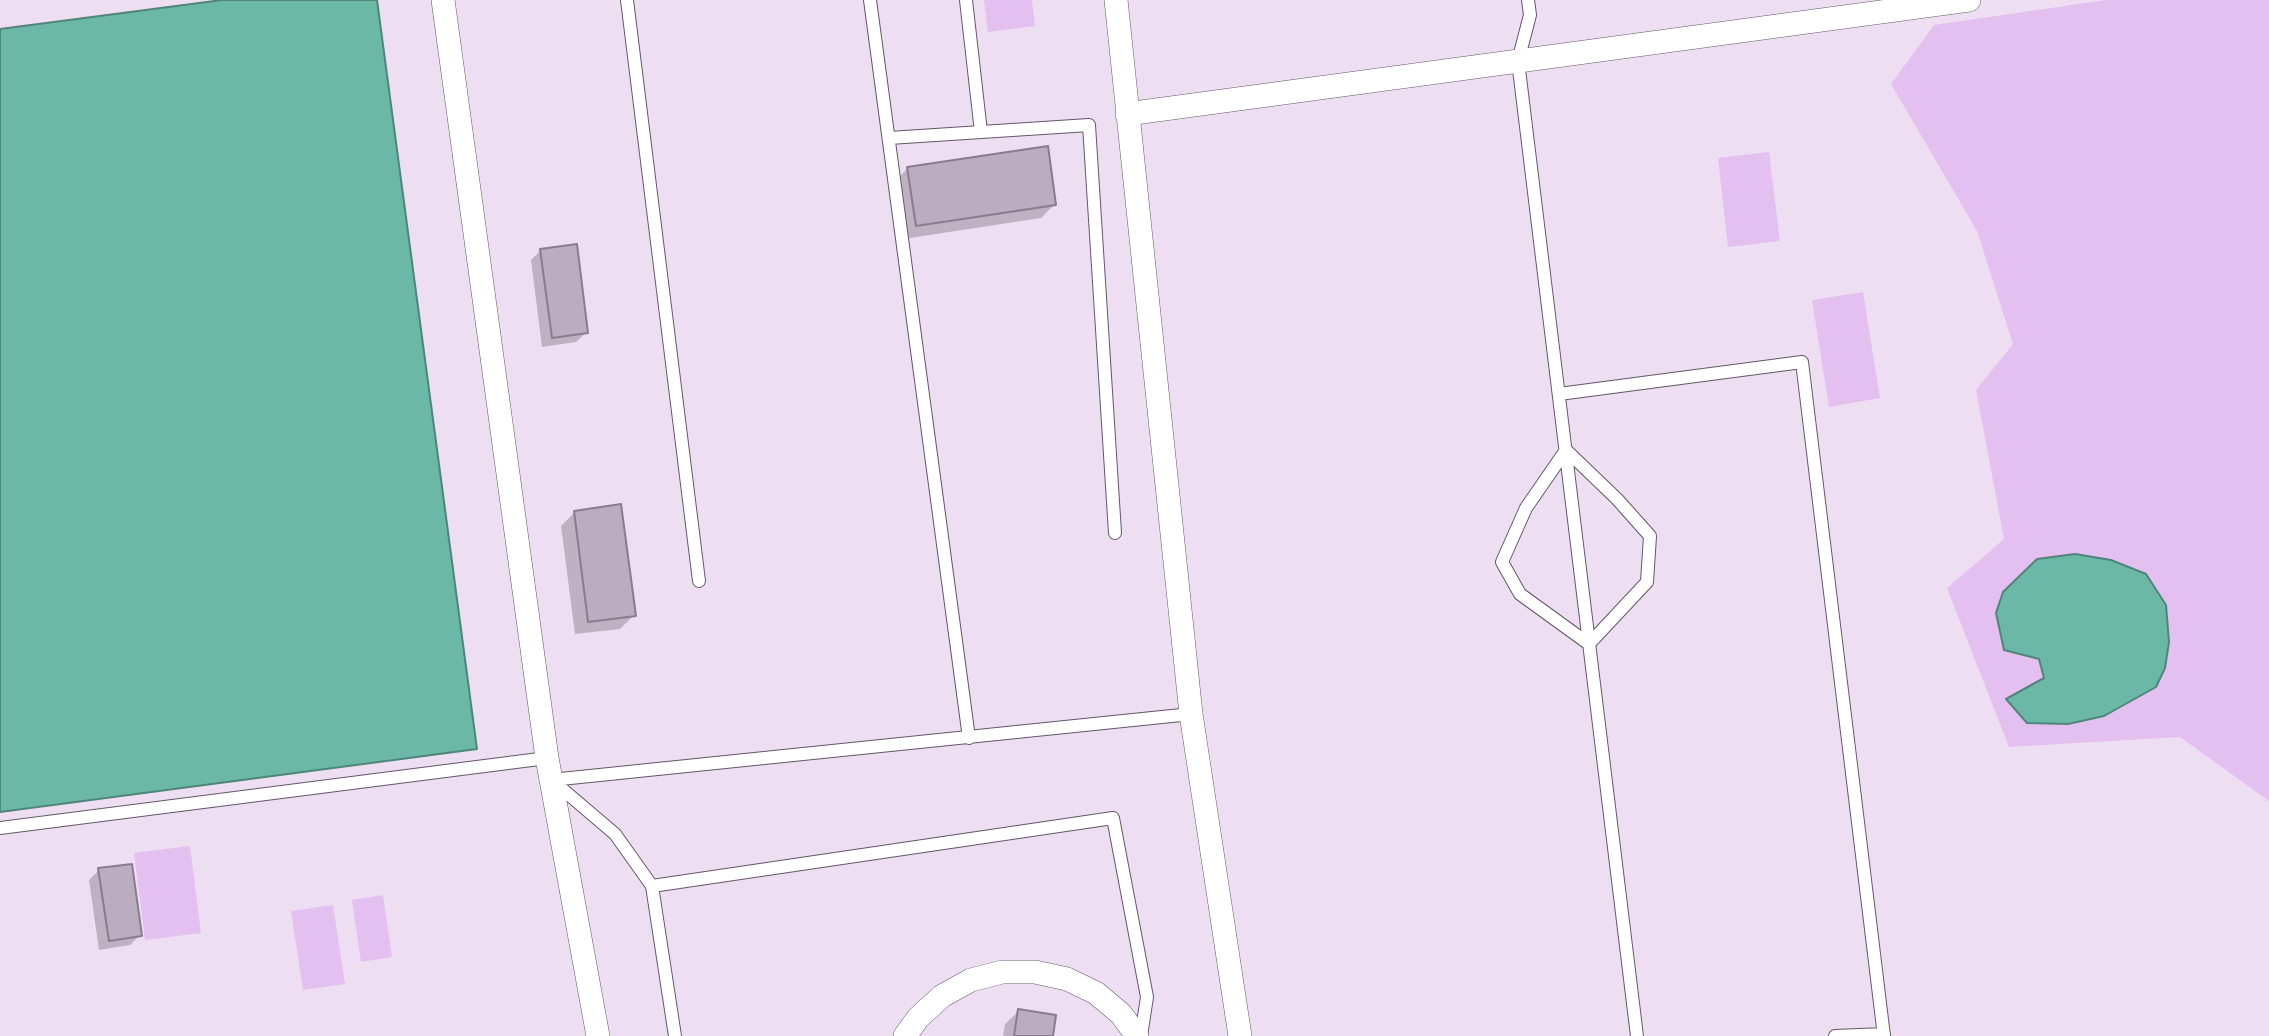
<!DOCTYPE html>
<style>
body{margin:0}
canvas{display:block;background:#eddef2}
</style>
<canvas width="2269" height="1036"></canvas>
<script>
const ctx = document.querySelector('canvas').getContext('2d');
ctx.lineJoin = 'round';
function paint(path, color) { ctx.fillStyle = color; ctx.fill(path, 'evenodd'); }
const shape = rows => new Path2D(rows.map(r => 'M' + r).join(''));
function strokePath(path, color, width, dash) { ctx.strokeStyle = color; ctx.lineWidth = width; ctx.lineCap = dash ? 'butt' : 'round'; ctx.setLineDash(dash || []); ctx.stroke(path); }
const green = shape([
 [984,0,1032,0,1035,26,988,32],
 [2106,0,2269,0,2269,801,2180,737,2009,747,1947,588,2004,539,1976,390,2013,344,1977,231,1891,84,1934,25],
 [1769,152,1780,241,1728,247,1718,158],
 [1863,292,1880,398,1829,407,1812,300],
 [190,846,201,933,145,940,134,853],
 [383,895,392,957,361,962,352,900],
 [333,905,345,984,303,990,291,911]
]);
const water = shape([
 [222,0,377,0,477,749,0,812,0,29,222,0],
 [2075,554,2111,560,2146,574,2166,605,2169,642,2165,668,2156,687,2104,716,2068,724,2027,723,2006,699,2044,678,2039,659,2004,650,1996,613,2003,592,2037,559,2075,554]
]);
const shadow = shape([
 [908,168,1054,205,1041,218,903,239,894,182],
 [541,250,587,332,576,342,542,347,531,260],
 [575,512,634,615,620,629,575,634,561,526],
 [99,870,140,935,130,945,99,950,89,880],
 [1019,1011,1051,1036,1003,1036,1005,1024]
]);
const building = shape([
 [1048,146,1056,205,916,226,907,167,1048,146],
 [577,244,588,333,552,338,540,249,577,244],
 [621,504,636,616,588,622,574,511,621,504],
 [132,864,142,936,109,941,98,868,132,864],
 [1018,1009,1056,1015,1053,1036,1014,1036,1018,1009]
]);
const service = shape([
 [627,0,699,581],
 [870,0,969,738],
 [966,0,981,132],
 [1528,0,1530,15,1518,61,1637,1036],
 [889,138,1089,125,1115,533],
 [1559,394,1802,362,1884,1036],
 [1566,450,1617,499,1650,536,1647,582,1589,644,1520,594,1502,562,1526,508,1566,450],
 [551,780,1191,714],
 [554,782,615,834,652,886,675,1036],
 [0,828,547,758],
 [652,886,1113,818,1147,997,1141,1036],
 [1835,1036,1884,1034]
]);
const minor = shape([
 [443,0,547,758,598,1036],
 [1116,0,1191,714,1240,1036],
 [1127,114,1969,0],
 [905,1036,918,1018,942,996,971,980,1002,972,1035,972,1067,979,1096,993,1121,1014,1137,1036]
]);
paint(green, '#e4c0f1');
paint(water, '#6bb8a6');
strokePath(water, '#50857a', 2);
paint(shadow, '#0003');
paint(building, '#baadbf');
strokePath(building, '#897c8e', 2);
strokePath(service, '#645768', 14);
strokePath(minor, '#645768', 24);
strokePath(service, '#fff', 12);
strokePath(minor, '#fff', 23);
</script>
